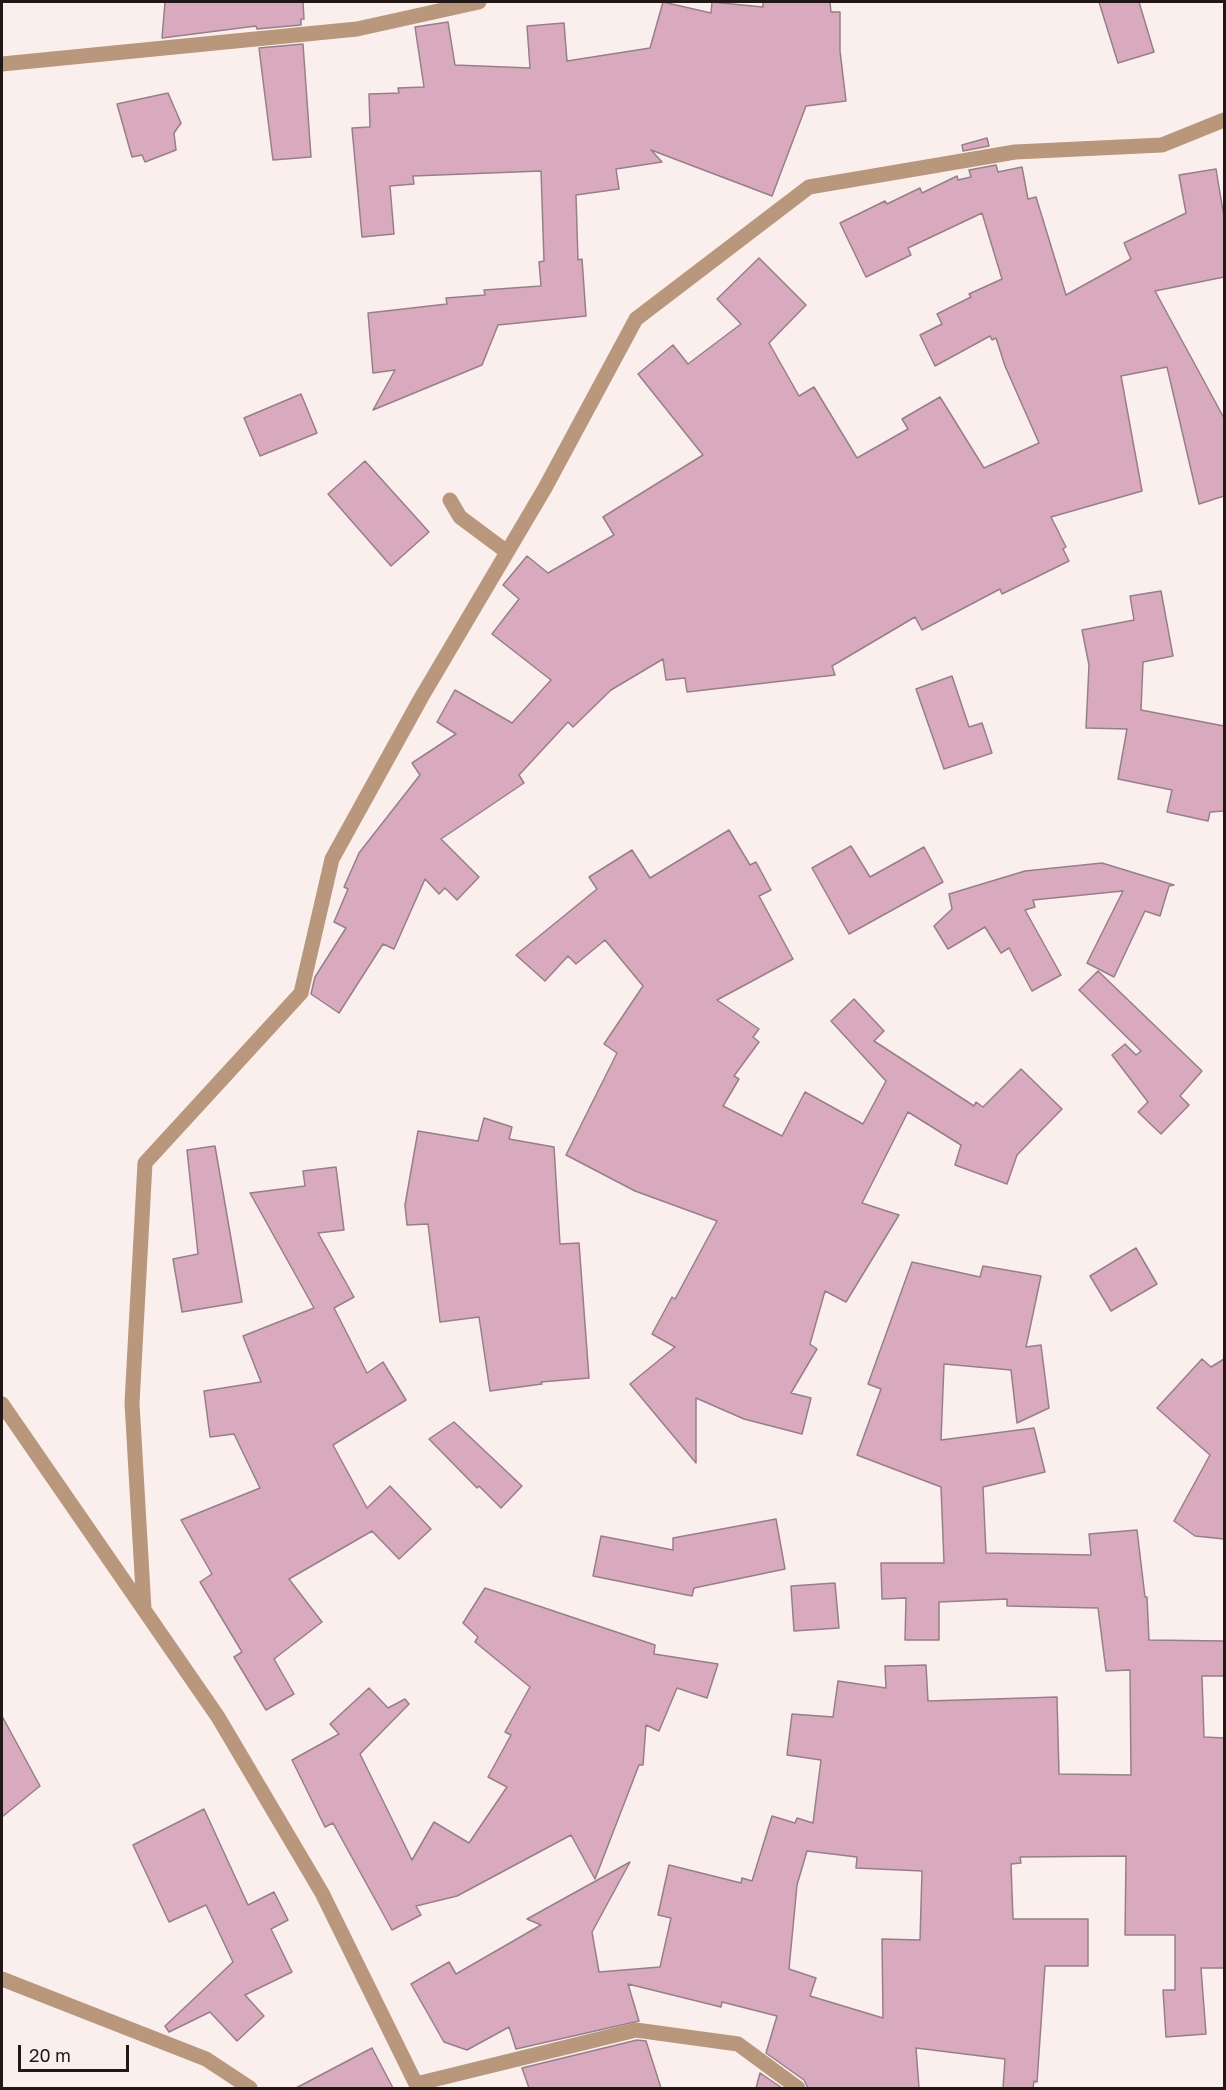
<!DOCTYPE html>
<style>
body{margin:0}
#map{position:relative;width:1226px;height:2090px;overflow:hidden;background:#fbefee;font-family:"Golos Text",sans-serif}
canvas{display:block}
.frame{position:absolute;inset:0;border:3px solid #211716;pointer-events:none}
.scale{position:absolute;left:18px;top:2045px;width:111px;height:27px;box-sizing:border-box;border:3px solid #211716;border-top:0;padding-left:8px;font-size:18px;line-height:21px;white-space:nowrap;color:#211716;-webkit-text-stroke:4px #fbefee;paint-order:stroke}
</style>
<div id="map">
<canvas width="1226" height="2090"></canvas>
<div class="frame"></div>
<div class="scale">20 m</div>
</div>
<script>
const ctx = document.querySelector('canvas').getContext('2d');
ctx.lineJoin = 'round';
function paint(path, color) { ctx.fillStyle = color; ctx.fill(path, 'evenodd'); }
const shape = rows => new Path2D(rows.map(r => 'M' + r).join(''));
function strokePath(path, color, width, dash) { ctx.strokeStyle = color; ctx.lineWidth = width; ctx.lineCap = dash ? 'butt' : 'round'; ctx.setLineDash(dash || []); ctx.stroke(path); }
const building = shape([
 [165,2,303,2,304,19,301,19,301,25,257,29,256,26,162,38,165,2],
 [663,2,711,13,712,2,763,7,763,2,830,2,831,12,840,12,840,51,846,101,806,106,772,196,651,150,662,162,616,169,619,189,576,195,578,260,582,259,586,316,498,325,482,365,373,410,395,370,373,373,368,313,447,304,446,298,485,295,484,290,541,286,539,262,544,261,541,171,413,176,414,184,390,186,394,234,362,237,352,128,370,127,369,94,399,93,398,88,424,87,415,27,448,22,455,65,530,68,527,26,564,23,567,61,650,48,663,2],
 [1099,2,1139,2,1154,52,1118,63,1099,2],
 [303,44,311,157,273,160,259,48,303,44],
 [168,93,181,123,174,133,176,150,145,162,142,155,132,157,117,104,168,93],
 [987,138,989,146,963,151,962,145,987,138],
 [996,165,998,172,1022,167,1028,199,1036,197,1066,295,1131,259,1124,243,1186,213,1179,175,1216,169,1224,217,1224,277,1155,291,1224,418,1224,496,1199,504,1167,367,1121,376,1142,491,1051,517,1066,547,1063,549,1069,561,1002,594,1000,589,922,630,915,617,832,666,835,675,687,692,685,678,666,680,663,659,611,690,573,727,568,722,519,775,524,783,441,839,479,877,457,900,445,888,439,894,425,879,394,949,383,944,339,1013,311,994,315,977,346,928,334,922,348,889,344,887,359,853,420,775,412,763,456,734,437,722,455,690,512,723,551,680,492,634,519,599,503,585,527,556,548,573,614,535,603,517,703,455,638,374,673,345,688,364,741,324,717,299,759,258,806,305,769,343,799,396,814,387,857,458,908,429,902,419,940,397,984,468,1039,443,1005,366,996,338,992,340,990,336,935,366,920,335,942,324,937,314,971,297,969,294,1002,279,982,213,908,248,911,255,866,277,840,223,885,201,887,204,920,188,922,193,957,176,958,180,971,177,969,170,996,165],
 [301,394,317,433,260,456,244,418,301,394],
 [365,461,429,532,391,566,328,494,365,461],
 [1161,591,1173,656,1143,662,1141,710,1224,726,1224,811,1210,812,1208,821,1167,812,1172,790,1118,779,1127,729,1086,728,1089,665,1082,630,1134,620,1130,596,1161,591],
 [952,676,969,727,982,723,992,753,944,769,916,689,952,676],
 [729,830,750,865,756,862,771,890,759,896,793,959,717,1000,759,1029,753,1037,759,1042,734,1076,739,1079,723,1106,782,1136,805,1092,863,1124,886,1081,831,1021,854,999,884,1031,874,1041,974,1106,976,1102,983,1107,1021,1069,1062,1109,1017,1155,1007,1184,955,1165,961,1145,908,1112,862,1203,899,1215,846,1302,825,1291,810,1344,817,1349,791,1393,811,1398,802,1434,744,1419,696,1398,696,1463,630,1384,675,1347,652,1334,672,1297,675,1299,717,1221,635,1191,566,1155,617,1053,604,1044,643,986,605,940,576,964,568,956,545,981,516,955,597,889,589,877,632,850,650,878,729,830],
 [851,846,870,877,924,847,943,882,849,934,812,868,851,846],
 [1102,863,1174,885,1169,886,1160,916,1145,911,1114,977,1087,963,1123,891,1033,900,1035,907,1025,910,1061,975,1032,991,1009,948,1001,953,985,927,948,949,934,926,952,909,949,894,1025,871,1102,863],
 [1098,971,1202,1071,1180,1096,1189,1105,1161,1134,1138,1112,1148,1102,1112,1055,1125,1044,1136,1055,1141,1051,1079,990,1098,971],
 [484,1118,512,1127,509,1139,554,1147,560,1244,579,1243,589,1378,541,1382,542,1384,490,1391,479,1317,440,1322,428,1224,407,1225,405,1205,418,1131,478,1141,484,1118],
 [215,1146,242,1302,182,1312,173,1259,198,1254,187,1150,215,1146],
 [336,1167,344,1230,318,1233,354,1297,334,1308,367,1373,383,1362,406,1400,333,1445,367,1508,390,1486,431,1529,399,1559,372,1531,289,1579,322,1622,274,1659,294,1694,266,1710,234,1657,242,1652,200,1582,212,1574,181,1520,260,1488,234,1434,210,1437,204,1391,261,1382,243,1336,314,1308,250,1193,305,1186,303,1171,336,1167],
 [1136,1248,1157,1284,1111,1311,1090,1276,1136,1248],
 [912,1262,980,1277,983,1266,1041,1276,1026,1347,1041,1345,1049,1408,1017,1423,1011,1370,944,1364,941,1440,1034,1428,1045,1472,983,1487,986,1553,1091,1555,1089,1534,1137,1530,1145,1597,1147,1597,1149,1640,1224,1641,1224,1676,1202,1676,1204,1737,1224,1738,1224,1968,1201,1968,1206,2034,1166,2037,1163,1990,1175,1990,1175,1935,1125,1935,1126,1856,1020,1857,1021,1863,1011,1864,1013,1919,1088,1919,1088,1966,1045,1966,1037,2082,1034,2081,1033,2088,1003,2088,1005,2059,916,2048,919,2088,808,2088,804,2080,766,2053,777,2016,722,2002,721,2007,628,1984,639,2021,516,2049,509,2027,467,2050,444,2042,411,1984,449,1962,456,1974,541,1925,527,1919,630,1862,592,1932,599,1972,660,1967,671,1918,658,1915,669,1865,741,1883,742,1878,752,1881,772,1816,795,1823,797,1818,813,1823,821,1760,787,1755,792,1714,833,1717,838,1681,886,1688,885,1666,926,1665,928,1701,1057,1697,1059,1774,1131,1775,1130,1670,1106,1671,1098,1608,1007,1606,1007,1599,939,1602,939,1640,905,1640,906,1598,882,1599,881,1563,944,1563,941,1487,857,1455,881,1389,868,1384,912,1262],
 [807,1851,857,1857,856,1868,922,1871,920,1940,882,1939,883,2018,810,1996,816,1978,789,1969,797,1885,807,1851],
 [1202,1359,1211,1367,1224,1359,1224,1539,1195,1536,1174,1521,1210,1455,1157,1408,1202,1359],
 [454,1422,522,1486,501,1508,479,1486,477,1488,429,1439,454,1422],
 [776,1519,785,1569,694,1588,692,1596,593,1576,601,1536,673,1550,673,1538,776,1519],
 [835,1583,839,1628,794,1631,791,1586,835,1583],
 [485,1588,655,1645,654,1654,718,1664,707,1698,677,1688,659,1731,646,1725,643,1765,639,1765,595,1879,571,1835,457,1896,416,1906,421,1915,392,1930,333,1823,325,1827,292,1760,339,1734,330,1724,369,1688,388,1708,405,1699,409,1704,360,1754,412,1860,434,1822,469,1843,507,1787,488,1777,511,1735,505,1732,530,1687,475,1642,478,1637,463,1623,485,1588],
 [2,1716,40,1786,2,1817,2,1716],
 [204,1809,248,1905,274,1892,288,1920,271,1929,292,1972,245,1995,264,2016,237,2041,210,2012,169,2032,165,2026,233,1962,206,1905,169,1922,133,1845,204,1809],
 [637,2040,646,2041,661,2088,529,2088,522,2068,637,2040],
 [372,2048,393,2088,296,2088,372,2048],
 [760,2073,782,2088,756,2088,760,2073]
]);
const minor = shape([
 [2,64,357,29,479,2],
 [450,500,460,517,507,552],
 [2,1404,218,1717,322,1893,418,2088],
 [144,1609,132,1403,145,1163,301,993,332,859,421,698,545,488,636,319,809,187,1015,152,1162,145,1224,120],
 [2,1979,206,2059,250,2088],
 [416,2084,636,2030,738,2044,798,2088]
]);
paint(building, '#d9a9be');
strokePath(building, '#977f89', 1.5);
strokePath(minor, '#b8977c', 15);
</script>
